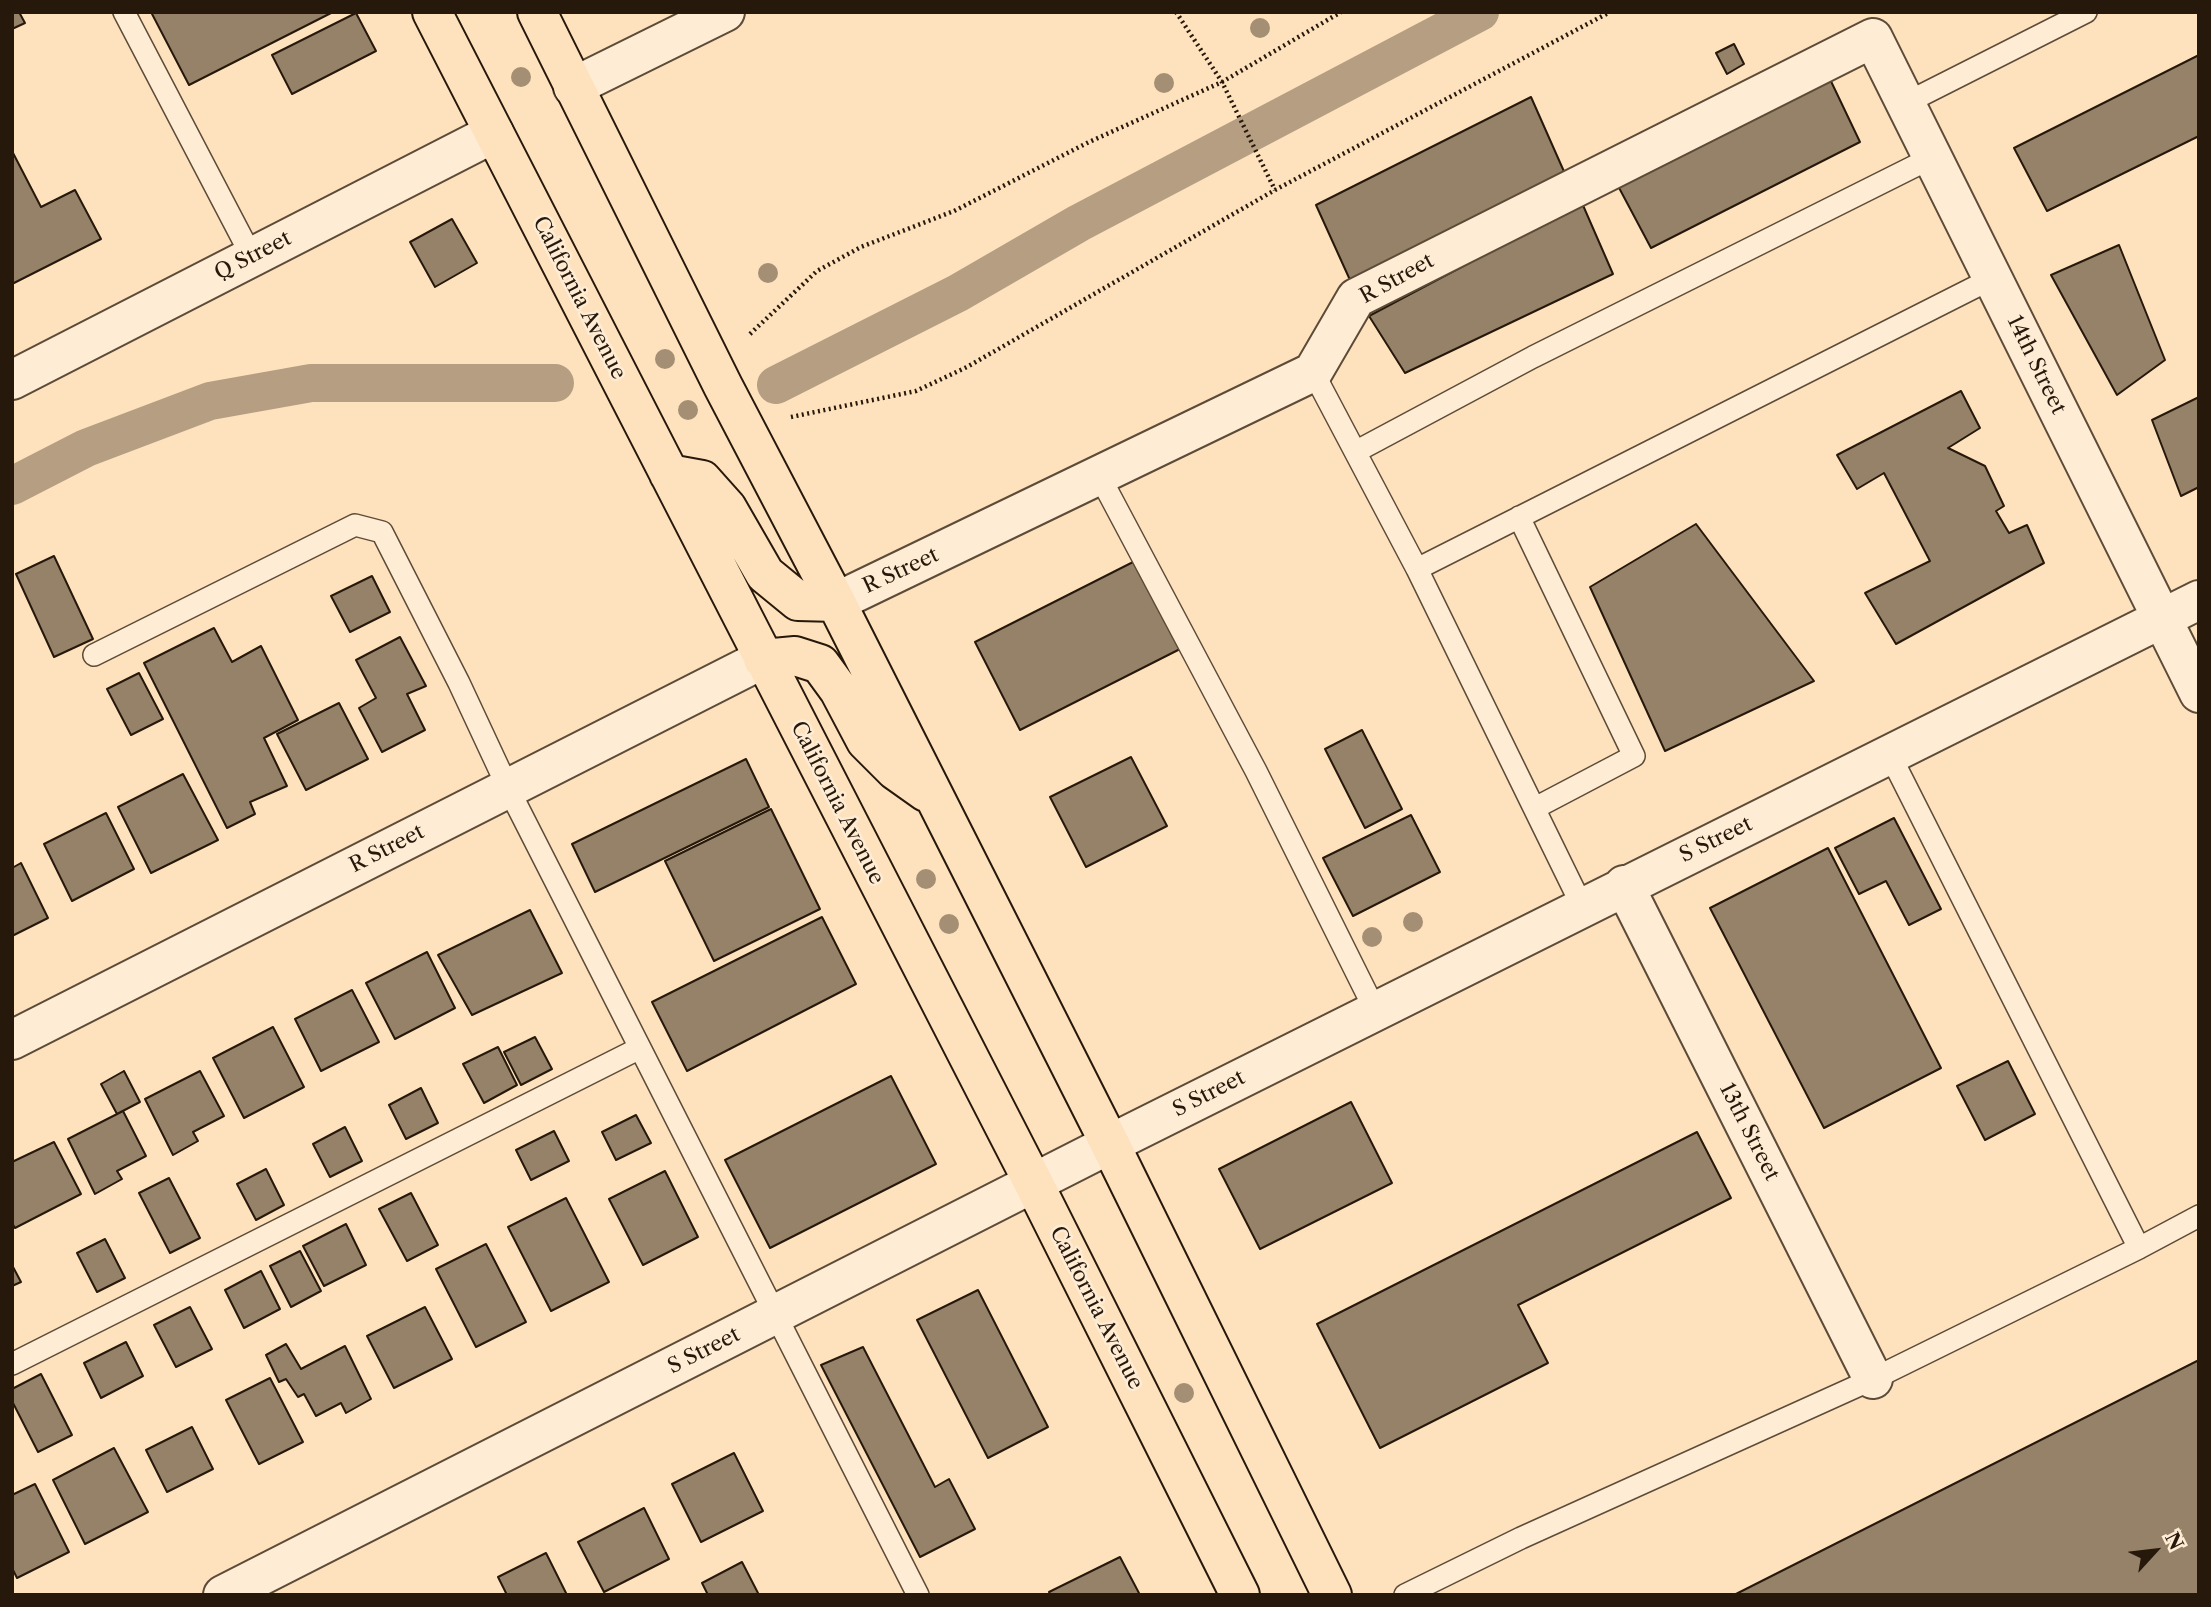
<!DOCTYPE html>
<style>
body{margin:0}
#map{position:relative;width:2211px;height:1607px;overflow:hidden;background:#fee2bd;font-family:"Libre Caslon Text",serif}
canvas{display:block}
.frame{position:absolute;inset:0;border:14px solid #26190c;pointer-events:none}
.north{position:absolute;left:2120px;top:1516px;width:70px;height:70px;-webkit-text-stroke:5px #feecd4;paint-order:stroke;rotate:63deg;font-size:19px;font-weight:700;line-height:28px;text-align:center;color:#26190c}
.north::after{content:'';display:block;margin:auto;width:24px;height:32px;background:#26190c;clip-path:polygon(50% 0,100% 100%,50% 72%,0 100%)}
</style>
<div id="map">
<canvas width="2211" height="1607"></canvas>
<div class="frame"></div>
<div class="north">N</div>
</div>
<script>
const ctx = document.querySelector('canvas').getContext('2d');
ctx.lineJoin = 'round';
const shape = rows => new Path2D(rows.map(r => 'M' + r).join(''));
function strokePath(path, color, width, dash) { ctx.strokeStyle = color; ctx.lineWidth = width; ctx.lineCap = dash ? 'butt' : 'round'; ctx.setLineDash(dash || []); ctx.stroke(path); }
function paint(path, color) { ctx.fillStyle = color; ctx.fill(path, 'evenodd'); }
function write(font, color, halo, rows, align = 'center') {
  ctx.font = font + ' "Libre Caslon Text",serif'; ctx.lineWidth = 5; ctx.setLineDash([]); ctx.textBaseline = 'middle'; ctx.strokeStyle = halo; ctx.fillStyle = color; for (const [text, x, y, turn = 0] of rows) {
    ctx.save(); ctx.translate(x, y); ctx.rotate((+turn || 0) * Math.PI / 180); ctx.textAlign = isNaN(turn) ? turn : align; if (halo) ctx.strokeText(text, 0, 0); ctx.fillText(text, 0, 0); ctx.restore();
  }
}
const canal = shape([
 [776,385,958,293,1079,223,1480,12],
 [12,486,86,448,210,401,311,383,555,383]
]);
const building = shape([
 [12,12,19,12,25,23,12,29,12,12],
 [151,12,333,12,189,85,151,12],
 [356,13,376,51,292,94,272,55,356,13],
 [1734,44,1744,64,1727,74,1716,53,1734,44],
 [2199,55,2199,136,2047,211,2014,148,2199,55],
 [1828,75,1860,142,1651,248,1617,184,1828,75],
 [1531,97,1566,176,1350,280,1316,205,1531,97],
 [12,151,41,207,75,190,101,239,12,284,12,151],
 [1582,203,1613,274,1405,373,1369,316,1582,203],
 [452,219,477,263,435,287,410,242,452,219],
 [2119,245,2165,360,2117,395,2051,275,2119,245],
 [1961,391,1980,428,1948,448,1985,466,2004,506,1996,511,2009,533,2027,525,2044,563,1896,644,1865,593,1930,561,1884,473,1857,489,1837,455,1961,391],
 [2199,397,2199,487,2181,496,2152,420,2199,397],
 [1696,524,1814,681,1665,751,1590,587,1696,524],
 [54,556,93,639,54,657,16,574,54,556],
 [1139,559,1184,647,1020,730,975,642,1139,559],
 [372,576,390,612,350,632,331,596,372,576],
 [214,628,232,662,261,646,298,720,264,738,287,786,250,802,255,814,227,828,144,663,214,628],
 [400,637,426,686,407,694,425,730,382,752,359,708,376,698,356,660,400,637],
 [139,673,163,719,131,735,107,689,139,673],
 [339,703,368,759,306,790,277,734,339,703],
 [1362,730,1402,809,1365,828,1325,749,1362,730],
 [1131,757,1167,826,1086,867,1050,797,1131,757],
 [746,759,769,807,595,892,572,844,746,759],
 [183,774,218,840,151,873,118,807,183,774],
 [771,809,820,909,714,961,665,861,771,809],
 [106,813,134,869,72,901,44,844,106,813],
 [1411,815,1440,872,1353,916,1323,858,1411,815],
 [1894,818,1941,909,1909,925,1886,881,1859,894,1835,848,1894,818],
 [1828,848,1941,1068,1824,1128,1710,908,1828,848],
 [21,863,48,918,12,936,12,868,21,863],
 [530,910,562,973,472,1015,438,955,530,910],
 [822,917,856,984,687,1071,652,1002,822,917],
 [427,952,455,1008,395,1039,366,983,427,952],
 [352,990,379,1042,321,1071,295,1019,352,990],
 [273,1027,304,1087,244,1118,213,1058,273,1027],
 [535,1037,552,1069,521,1085,504,1052,535,1037],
 [498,1047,517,1085,484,1103,463,1064,498,1047],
 [2008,1061,2035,1114,1985,1140,1957,1086,2008,1061],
 [124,1071,140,1102,117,1114,101,1084,124,1071],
 [200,1071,224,1116,193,1132,198,1141,173,1155,145,1099,200,1071],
 [891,1076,936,1164,770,1248,725,1160,891,1076],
 [421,1088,438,1123,406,1139,389,1105,421,1088],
 [1351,1102,1392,1183,1260,1249,1219,1169,1351,1102],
 [123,1111,146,1156,117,1171,122,1179,95,1194,68,1139,123,1111],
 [636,1115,651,1143,616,1160,602,1132,636,1115],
 [345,1127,362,1161,330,1177,313,1144,345,1127],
 [554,1131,569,1161,531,1180,516,1150,554,1131],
 [1697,1132,1731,1198,1518,1305,1548,1363,1380,1448,1317,1324,1697,1132],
 [54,1142,81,1194,15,1228,12,1223,12,1162,54,1142],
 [266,1169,284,1205,256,1220,237,1184,266,1169],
 [665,1171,698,1237,643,1265,609,1199,665,1171],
 [169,1178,200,1238,170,1253,139,1193,169,1178],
 [411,1193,438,1245,407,1261,379,1209,411,1193],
 [566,1198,609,1282,551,1311,508,1227,566,1198],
 [346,1224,366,1265,324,1286,303,1246,346,1224],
 [105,1239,125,1278,97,1292,77,1253,105,1239],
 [486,1244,526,1322,476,1347,436,1269,486,1244],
 [300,1251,321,1291,291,1307,270,1266,300,1251],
 [12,1265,21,1282,12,1286,12,1265],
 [261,1271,280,1309,244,1328,225,1290,261,1271],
 [978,1290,1048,1427,988,1458,917,1320,978,1290],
 [190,1307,212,1349,176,1367,154,1325,190,1307],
 [425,1307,452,1359,394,1388,367,1336,425,1307],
 [126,1342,143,1376,101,1398,84,1363,126,1342],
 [286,1344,301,1369,345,1346,371,1399,346,1413,341,1403,316,1416,304,1394,298,1397,286,1379,279,1382,266,1355,286,1344],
 [863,1347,935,1487,949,1479,975,1529,920,1557,821,1365,863,1347],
 [2199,1360,2199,1595,1734,1595,2199,1360],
 [41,1374,72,1435,38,1452,12,1401,12,1389,41,1374],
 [270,1378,303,1442,259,1464,226,1400,270,1378],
 [192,1427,213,1469,167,1492,146,1450,192,1427],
 [114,1448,148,1512,85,1544,53,1480,114,1448],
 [734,1453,763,1511,701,1542,672,1484,734,1453],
 [35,1484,69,1552,17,1578,12,1568,12,1495,35,1484],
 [644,1508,669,1559,604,1592,578,1542,644,1508],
 [546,1553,567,1595,507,1595,498,1577,546,1553],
 [1120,1557,1140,1595,1050,1595,1049,1592,1120,1557],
 [742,1562,759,1595,708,1595,702,1583,742,1562]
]);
const path = shape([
 [1176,12,1222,82,1275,190],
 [750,334,817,271,861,247,954,211,1089,142,1222,82,1341,12],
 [791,417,916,391,967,367,1275,190,1610,12]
]);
const service = shape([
 [124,12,252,257],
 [1906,103,2086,12],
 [1313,372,1417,569,1582,906],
 [1357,451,1533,357,1933,157],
 [1100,477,1256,771,1375,1010],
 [1519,517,1634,756,1535,808],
 [1417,569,1993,278],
 [94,655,355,525,382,532,459,683,508,788,918,1595],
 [1890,755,2139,1248],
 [12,1364,640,1048],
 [1405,1595,1521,1538,1873,1379,2139,1248,2199,1216]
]);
const minor = shape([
 [573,87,725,12],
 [12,380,494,133],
 [836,602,1313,372,1356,298,1873,38,2199,693],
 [1624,885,1873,1379],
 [12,1040,763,659],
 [223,1595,1110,1144,2199,600]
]);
const primary = shape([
 [432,12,1034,1184,1240,1595],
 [537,12,723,386,836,602,1110,1144,1332,1595],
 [669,474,702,480,727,508,765,574,798,601,836,602],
 [763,659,795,656,820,664,839,690,866,741,895,770,926,792]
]);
const trees = [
 [1260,28],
 [521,77],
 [1164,83],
 [768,273],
 [665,359],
 [688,410],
 [926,879],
 [1413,922],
 [949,924],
 [1372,937],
 [1184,1393]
];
const streetNames = [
 ["Q Street",253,256,-27],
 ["R Street",1397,279,-29],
 ["California Avenue",579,298,63],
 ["14th Street",2036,365,64],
 ["R Street",901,571,-25],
 ["California Avenue",837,803,63],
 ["S Street",1716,840,-26],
 ["R Street",387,849,-27],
 ["S Street",1209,1094,-27],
 ["13th Street",1749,1132,63],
 ["California Avenue",1096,1308,63],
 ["S Street",704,1351,-27]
];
strokePath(canal, '#b59e81', 38);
paint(building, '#968268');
strokePath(building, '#26190c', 2);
strokePath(service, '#5c4b38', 24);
strokePath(minor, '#5c4b38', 42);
strokePath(primary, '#26190c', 42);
strokePath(path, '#26190c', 4.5, [2, 3.5]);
strokePath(service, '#feecd4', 21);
strokePath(minor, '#feecd4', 38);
strokePath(primary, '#fee2bd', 38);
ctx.fillStyle = '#a58f74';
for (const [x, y] of trees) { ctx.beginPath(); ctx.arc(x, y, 10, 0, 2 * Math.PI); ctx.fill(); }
write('21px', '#26190c', '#feecd4', streetNames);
</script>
